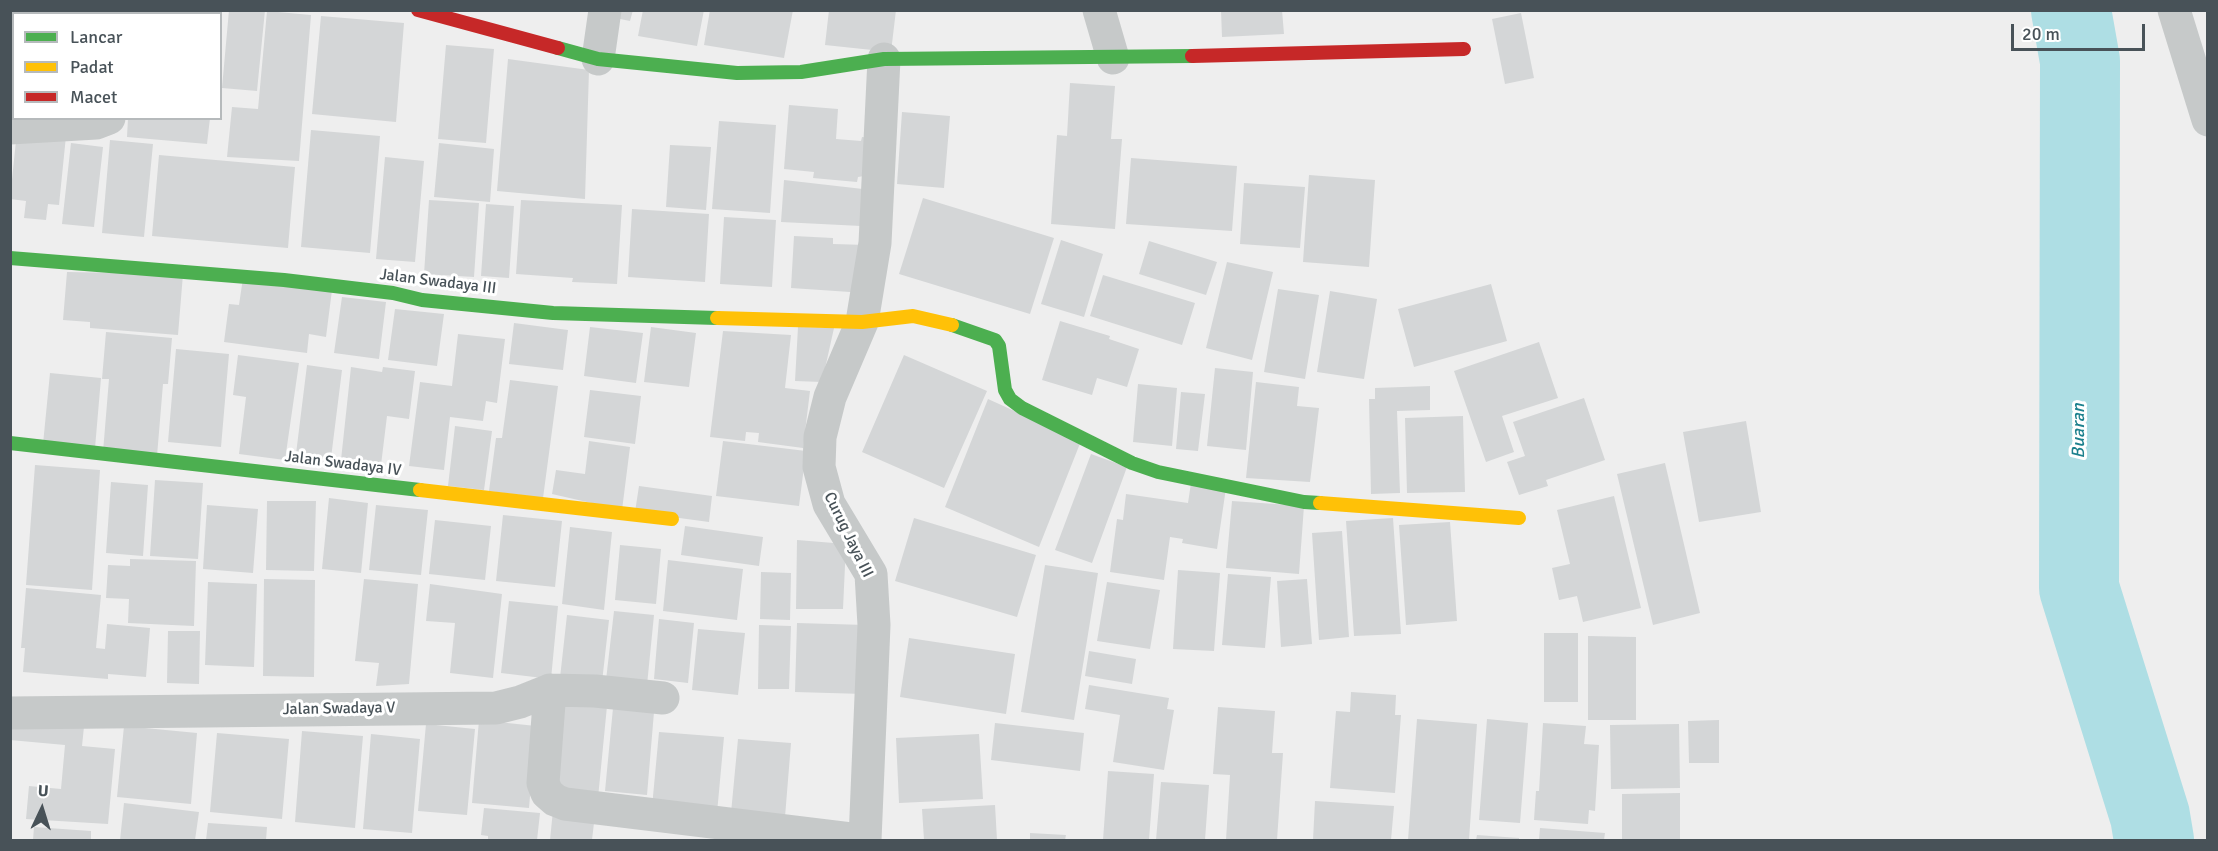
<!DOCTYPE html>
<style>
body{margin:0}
#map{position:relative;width:2218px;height:851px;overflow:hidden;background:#eee;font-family:Signika,sans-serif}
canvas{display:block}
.frame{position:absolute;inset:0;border:12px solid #485258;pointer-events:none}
.legend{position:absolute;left:12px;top:12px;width:210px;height:108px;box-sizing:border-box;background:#fff;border:2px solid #b6babc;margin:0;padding:8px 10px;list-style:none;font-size:18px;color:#485258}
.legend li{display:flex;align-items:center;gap:12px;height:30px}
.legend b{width:30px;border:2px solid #b6babc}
.north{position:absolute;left:12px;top:779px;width:60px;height:60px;-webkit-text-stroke:4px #fff;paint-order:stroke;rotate:4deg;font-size:16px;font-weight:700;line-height:24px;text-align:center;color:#485258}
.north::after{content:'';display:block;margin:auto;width:21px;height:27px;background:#485258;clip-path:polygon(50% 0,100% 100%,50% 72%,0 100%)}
.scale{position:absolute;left:2011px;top:24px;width:134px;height:27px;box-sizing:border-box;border:3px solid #485258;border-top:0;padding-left:8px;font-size:18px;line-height:21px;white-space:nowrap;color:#485258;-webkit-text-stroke:4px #fff;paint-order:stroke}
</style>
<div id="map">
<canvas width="2218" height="851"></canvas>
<div class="frame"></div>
<ul class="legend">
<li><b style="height:8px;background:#4caf50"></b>Lancar</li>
<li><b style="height:8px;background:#ffc107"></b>Padat</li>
<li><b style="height:8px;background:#c62828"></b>Macet</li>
</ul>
<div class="north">U</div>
<div class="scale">20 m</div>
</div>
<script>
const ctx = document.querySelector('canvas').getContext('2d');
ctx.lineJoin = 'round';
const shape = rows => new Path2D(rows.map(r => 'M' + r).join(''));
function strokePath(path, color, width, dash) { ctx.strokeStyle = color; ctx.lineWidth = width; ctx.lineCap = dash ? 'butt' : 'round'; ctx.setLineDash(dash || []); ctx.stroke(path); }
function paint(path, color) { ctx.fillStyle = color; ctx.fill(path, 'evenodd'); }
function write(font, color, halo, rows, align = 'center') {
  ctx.font = font + ' Signika,sans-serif'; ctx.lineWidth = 6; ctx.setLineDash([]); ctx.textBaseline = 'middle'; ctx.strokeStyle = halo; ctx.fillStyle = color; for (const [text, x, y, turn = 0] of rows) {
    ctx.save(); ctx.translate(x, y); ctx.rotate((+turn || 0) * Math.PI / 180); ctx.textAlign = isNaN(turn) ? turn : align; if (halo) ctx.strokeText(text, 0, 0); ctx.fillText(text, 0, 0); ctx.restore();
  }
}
const river = shape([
 [2071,10,2080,61,2079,588,2150,816,2154,840]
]);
const building = shape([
 [10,10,70,10,69,14,14,14,14,48,10,48],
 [72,10,120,10,119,14,72,14],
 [144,10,219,10,219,14,143,14],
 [229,10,265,10,257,91,222,88],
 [611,10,633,10,630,21,610,17],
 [643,10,704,10,697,46,638,36],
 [710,10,793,10,784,58,704,45],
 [829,10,896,10,891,52,825,45],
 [1221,10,1282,10,1284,34,1222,37],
 [267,11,311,15,299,161,227,157,232,107,258,109],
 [1521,13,1534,78,1505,84,1492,19],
 [321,16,404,23,396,122,312,114],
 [446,45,494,49,486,143,438,139],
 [508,59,589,70,585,199,497,191],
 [1070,83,1115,86,1111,139,1122,139,1115,229,1051,224,1057,135,1067,136],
 [789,105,838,109,836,139,861,141,862,137,873,138,870,175,858,177,857,182,813,178,814,172,784,169],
 [902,112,950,116,944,188,897,184],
 [128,118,210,118,207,144,127,137],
 [719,121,776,125,770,213,712,209],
 [311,130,380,136,370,253,301,247],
 [17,131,66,136,59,205,48,204,46,220,24,218,26,201,10,199],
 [110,140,153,144,144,237,102,233],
 [71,143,103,147,94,227,62,224],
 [439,143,494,149,490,202,434,197],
 [670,145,711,147,706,210,666,207],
 [159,155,295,167,288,248,152,236],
 [385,157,424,161,415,262,376,259],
 [1131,158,1237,166,1232,231,1126,224],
 [1309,175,1375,180,1369,267,1303,262],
 [784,180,863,189,861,226,781,222],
 [1244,183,1305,187,1300,248,1240,244],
 [923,198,1054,238,1030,314,899,274],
 [429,200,479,203,474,277,424,274],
 [521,200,622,205,617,284,572,282,573,278,516,274],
 [486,204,514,206,509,278,481,276],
 [632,209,709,214,705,282,628,277],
 [724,217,776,220,772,287,720,284],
 [794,236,833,238,833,244,867,245,865,293,791,288],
 [1061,240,1103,254,1084,317,1041,304],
 [1149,241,1217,262,1206,295,1139,274],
 [1227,262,1273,272,1252,360,1206,348],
 [67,272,183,274,178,335,90,328,90,322,63,320],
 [1103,275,1195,303,1182,345,1090,316],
 [243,278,332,290,326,337,309,334,307,353,224,342,229,304,239,305],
 [1491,284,1507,341,1414,367,1398,309],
 [1278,289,1319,295,1305,379,1264,372],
 [1330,291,1377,299,1364,379,1317,372],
 [342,297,386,302,379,359,334,353],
 [395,309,444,314,437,366,388,360],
 [1060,321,1110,336,1109,339,1139,349,1127,387,1097,378,1092,395,1042,380],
 [514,323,568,330,563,370,509,364],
 [590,327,643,333,636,383,584,376],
 [651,327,696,333,689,387,644,382],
 [798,327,834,328,822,382,795,381],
 [723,331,791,335,785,388,810,391,803,448,758,442,759,433,746,432,745,441,710,437],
 [106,332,172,338,168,384,163,384,157,456,103,452,109,379,102,379],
 [458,334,505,339,497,403,486,401,483,421,450,417,444,470,409,466,420,382,452,386],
 [1539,342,1558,398,1502,416,1514,452,1486,462,1454,371],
 [176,349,229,354,221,447,168,442],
 [238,355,299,363,285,460,239,454,246,397,233,395],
 [904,355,987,391,944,488,862,452],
 [307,365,342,370,330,466,295,462],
 [351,367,382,372,383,367,415,371,409,419,387,416,381,465,341,460],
 [1215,368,1253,372,1246,450,1207,446],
 [50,373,101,378,95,448,43,444],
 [510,380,558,386,543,498,489,491,496,438,502,438],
 [1256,382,1299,387,1297,406,1319,408,1310,482,1246,478],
 [1138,384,1177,388,1172,446,1133,442],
 [1430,386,1430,410,1397,411,1400,493,1371,494,1369,399,1375,399,1375,388],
 [590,390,641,396,635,444,584,437],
 [1181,392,1205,394,1198,451,1176,449],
 [1584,398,1605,460,1546,480,1548,486,1519,495,1507,462,1525,456,1513,422],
 [988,399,1081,441,1039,547,945,507],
 [1463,416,1465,492,1407,493,1405,418],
 [1746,421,1761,512,1699,522,1683,432],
 [455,426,492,431,484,490,448,486],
 [589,441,630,447,622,510,552,494,556,470,585,474],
 [723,441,806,451,799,506,716,496],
 [1091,454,1127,467,1092,563,1055,550],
 [1665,463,1700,613,1653,625,1617,474],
 [35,465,100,470,92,590,26,585],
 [155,480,203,483,198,559,150,556],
 [111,482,148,485,143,556,106,553],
 [1191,483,1226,488,1217,549,1182,543,1183,539,1170,537,1164,580,1110,572,1117,519,1123,520,1126,494,1188,503],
 [639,486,712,496,709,522,635,512],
 [1614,496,1641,608,1583,622,1577,596,1559,600,1552,568,1570,564,1557,510],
 [329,498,368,503,361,573,322,569],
 [267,501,316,501,314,571,266,570],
 [1232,501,1304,506,1299,574,1226,568],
 [207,505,258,509,253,573,203,569],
 [376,505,428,510,421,575,369,570],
 [503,515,562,521,555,587,496,581],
 [914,518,1036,555,1017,617,895,581],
 [1393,518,1401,634,1354,636,1346,521],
 [435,520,491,526,485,580,429,574],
 [1450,522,1457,621,1406,625,1399,525],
 [685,526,763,537,759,566,681,555],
 [570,527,612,532,604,610,562,604],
 [1342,531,1349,637,1319,640,1312,533],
 [797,540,846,544,843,609,796,609],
 [620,545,661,549,656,604,615,600],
 [130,559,196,561,194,626,128,623,129,599,106,598,108,565,130,566],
 [668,560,743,569,737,620,663,611],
 [1045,565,1098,573,1074,720,1021,712],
 [1178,570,1220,573,1214,651,1173,649],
 [761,572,791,573,790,620,760,619],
 [1228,574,1271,577,1265,648,1222,645],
 [264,579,315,580,314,677,263,676],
 [364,579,418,584,409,684,376,686,379,663,355,661],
 [1307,579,1312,644,1281,647,1277,581],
 [208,582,257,584,254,667,205,665],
 [1107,582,1160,590,1150,649,1097,641],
 [430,584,502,594,493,678,450,673,455,623,426,621],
 [26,588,101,595,96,648,105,649,107,624,150,628,146,677,108,674,108,679,23,672,25,648,21,648],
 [509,601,558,606,551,679,501,673],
 [614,611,654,615,647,685,606,680],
 [567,615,609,620,601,691,559,687],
 [659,619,694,623,688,683,654,679],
 [797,623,866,625,864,694,795,692],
 [759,625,791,626,789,689,758,689],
 [698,629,745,633,738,695,692,690],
 [168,631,200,631,199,684,167,683],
 [1544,633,1578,633,1578,702,1544,702],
 [1588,636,1636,637,1636,720,1588,720],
 [909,638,1015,654,1006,714,900,697],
 [1089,651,1136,659,1132,684,1085,676],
 [1089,685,1169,698,1167,709,1174,710,1164,770,1113,762,1120,715,1085,709],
 [1351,692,1396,695,1395,715,1401,715,1395,793,1330,788,1336,711,1350,712],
 [556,702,607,706,598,798,548,794],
 [1218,707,1275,711,1272,753,1283,753,1277,840,1226,840,1230,775,1213,774],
 [613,708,654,712,647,795,605,791],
 [10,715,85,717,82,746,115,749,108,824,26,819,29,786,61,789,65,745,10,740],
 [1417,719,1477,724,1469,840,1408,840],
 [1487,719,1528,723,1520,823,1479,820],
 [479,720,536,726,529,808,472,803],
 [1719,720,1719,763,1689,763,1688,721],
 [995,723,1084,733,1080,771,991,760],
 [1543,723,1586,726,1584,744,1599,745,1595,811,1589,810,1588,824,1534,820,1536,791,1539,791],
 [426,724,475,729,467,815,418,811],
 [1679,724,1680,788,1611,789,1610,725],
 [124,726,197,733,191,804,117,797],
 [302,731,363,736,355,828,295,822],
 [659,732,724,737,717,813,652,807],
 [217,733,289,739,282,819,210,812],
 [371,734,420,739,412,833,363,829],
 [979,734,983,799,899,803,896,738],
 [738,739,791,743,785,817,731,813],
 [1108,771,1154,774,1149,840,1103,840],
 [1161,782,1209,785,1205,840,1156,840],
 [1680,793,1680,840,1622,840,1622,794],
 [1315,801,1394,806,1391,840,1313,840],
 [124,803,199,812,195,840,120,840],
 [995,805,997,840,924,840,922,809],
 [484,808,540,813,537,840,488,840,488,836,481,835],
 [553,810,595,814,592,840,550,840],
 [208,823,267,827,266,840,206,840],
 [34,827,91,831,91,840,33,840],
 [1540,828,1605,833,1604,840,1539,840],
 [1030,833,1066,835,1065,840,1030,840],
 [1477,835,1519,838,1519,840,1476,840]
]);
const street = shape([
 [1099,10,1113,58],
 [2174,10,2208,120],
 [126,14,126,10],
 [598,59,605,10],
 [10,128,96,123,109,118],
 [550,690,543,783,547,793,555,800,565,804,859,840],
 [10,713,496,708,520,702,550,690,595,691,663,698],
 [865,840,874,625,871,574,829,504,819,467,820,437,830,397,862,322,875,243,884,59]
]);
const fast = shape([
 [558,48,598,59,737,73,801,72,884,59,1192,56],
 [10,258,284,280,393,293,422,300,553,313,717,318],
 [952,325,995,340,999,346,1005,390,1010,399,1022,408,1132,463,1158,472,1304,502,1320,503],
 [10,443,420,490]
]);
const slow = shape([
 [717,318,862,322,913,316,952,325],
 [420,490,672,519],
 [1320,503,1519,518]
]);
const jam = shape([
 [418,10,558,48],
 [1192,56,1464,49]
]);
const streetNames = [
 ["Jalan Swadaya III",438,282,7],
 ["Jalan Swadaya IV",343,464,7],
 ["Curug Jaya III",848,535,64],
 ["Jalan Swadaya V",339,709,-1]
];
const waterNames = [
 ["Buaran",2079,431,-90]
];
strokePath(river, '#aedee4', 80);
paint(building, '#d4d6d7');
strokePath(street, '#c6c9c9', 33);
strokePath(fast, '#4caf50', 14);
strokePath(slow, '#ffc107', 14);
strokePath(jam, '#c62828', 14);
write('16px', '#485258', '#fff', streetNames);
write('italic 18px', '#1d818e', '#fff', waterNames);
</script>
